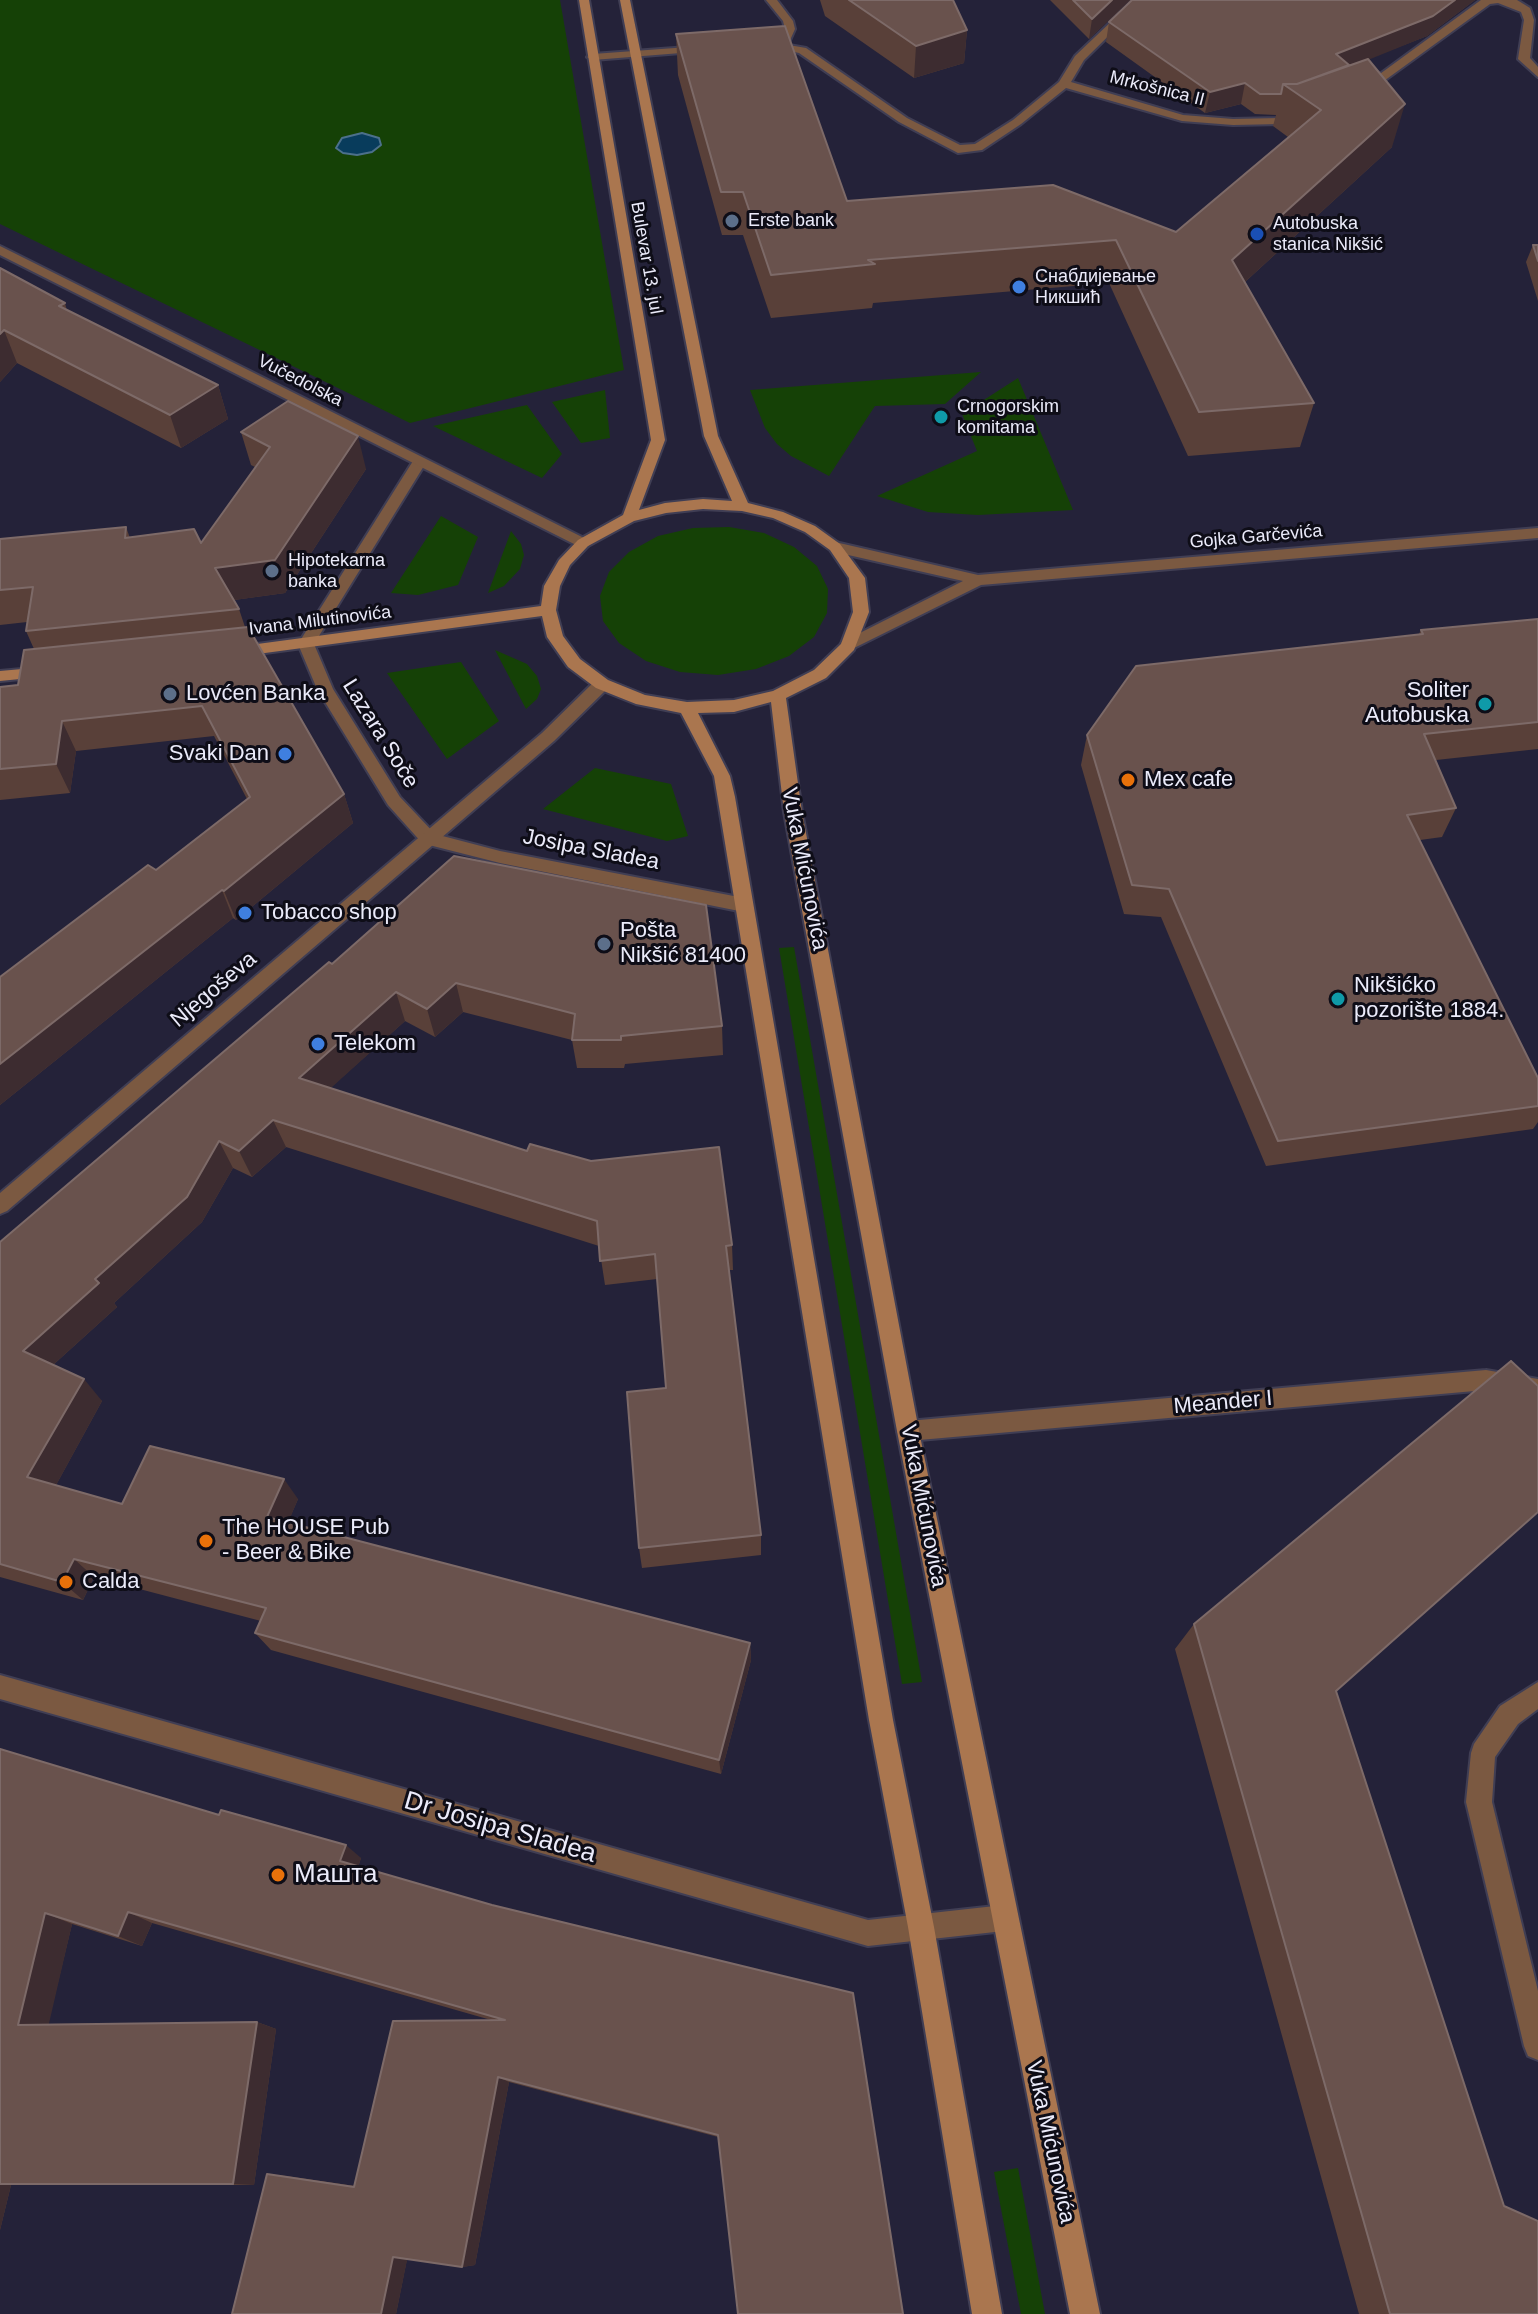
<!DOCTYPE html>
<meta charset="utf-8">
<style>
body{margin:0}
canvas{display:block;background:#242239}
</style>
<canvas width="1538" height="2314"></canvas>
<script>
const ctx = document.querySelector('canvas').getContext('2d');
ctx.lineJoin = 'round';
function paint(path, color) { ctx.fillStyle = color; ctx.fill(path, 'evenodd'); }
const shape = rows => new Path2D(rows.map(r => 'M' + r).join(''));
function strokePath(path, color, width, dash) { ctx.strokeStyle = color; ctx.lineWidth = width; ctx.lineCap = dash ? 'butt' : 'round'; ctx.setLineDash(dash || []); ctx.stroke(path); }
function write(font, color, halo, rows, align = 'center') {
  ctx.font = font + ' Helvetica,sans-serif'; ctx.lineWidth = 6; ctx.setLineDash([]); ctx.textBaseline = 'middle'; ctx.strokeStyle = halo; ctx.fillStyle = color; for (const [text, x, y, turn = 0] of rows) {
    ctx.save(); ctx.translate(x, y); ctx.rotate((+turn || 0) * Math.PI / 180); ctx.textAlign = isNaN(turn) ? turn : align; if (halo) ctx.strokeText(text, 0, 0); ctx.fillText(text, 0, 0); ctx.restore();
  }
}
const green = shape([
 [0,0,560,0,624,370,410,423,0,224],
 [981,372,945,404,875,406,829,476,791,456,777,444,765,428,750,390],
 [1018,378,1073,510,978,515,928,512,877,496,977,451,962,414],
 [605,390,610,438,581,443,552,402],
 [527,405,562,454,542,478,433,426],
 [441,516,478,537,458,585,418,595,391,593],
 [729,527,764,533,794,547,817,566,828,589,827,613,814,637,789,656,756,669,718,675,680,672,646,661,619,643,603,621,600,596,609,572,629,552,658,536,693,528],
 [511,531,521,544,524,555,520,569,504,586,488,593],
 [495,650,527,664,537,676,541,689,537,699,526,709],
 [461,662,499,721,447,759,387,673],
 [595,768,671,784,688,836,667,841,543,809],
 [794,947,922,1682,902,1684,779,948],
 [1018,2168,1045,2314,1021,2314,994,2172]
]);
const water = shape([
 [362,133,379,138,381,145,372,152,357,155,343,153,336,148,342,138,362,133]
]);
const lane = shape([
 [766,0,777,0,793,21,795,29,787,47,777,45,785,29,783,21,766,0],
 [420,457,427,461,314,644,333,689,400,797,435,834,500,851,744,898,753,905,750,910,744,912,500,863,429,845,423,844,388,805,317,689,298,644,413,461,420,457]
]);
const street = shape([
 [1134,0,1145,0,1084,60,1071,82,1183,115,1233,119,1280,118,1298,113,1304,116,1302,118,1281,124,1233,125,1182,121,1066,88,1021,124,982,150,958,153,899,122,799,53,760,44,766,41,806,48,907,118,960,145,975,144,1013,120,1059,82,1075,56,1134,0],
 [1481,0,1517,0,1530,8,1534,20,1530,58,1538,67,1538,77,1518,59,1524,20,1521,12,1498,3,1490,4,1366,94,1358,94,1358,90,1481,0],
 [702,46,706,47,706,51,593,60,587,57,593,54,702,46],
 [0,246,588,540,591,543,588,546,578,546,0,255,0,246],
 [1538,528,1538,538,981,585,848,651,840,646,842,642,963,581,835,552,827,547,835,542,978,575,1538,528],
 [602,679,608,680,608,688,554,741,7,1211,0,1214,0,1193,542,733,596,680,602,679],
 [1486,1370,1538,1379,1538,1399,1486,1390,908,1441,900,1438,897,1431,900,1424,908,1421,1486,1370],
 [0,1675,868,1920,1004,1905,1013,1909,1017,1918,1013,1927,1004,1931,868,1946,0,1699,0,1675],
 [1538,1682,1538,1709,1518,1724,1495,1757,1492,1802,1538,1991,1538,2060,1528,2056,1524,2046,1466,1802,1471,1753,1474,1744,1500,1706,1538,1682]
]);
const secondary = shape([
 [579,0,589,0,665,440,639,510,665,503,703,499,732,501,704,436,620,0,630,0,718,436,748,503,783,512,815,526,840,544,865,578,869,612,854,650,826,678,786,698,802,812,919,1431,1100,2314,1070,2314,897,1431,784,812,771,702,734,712,698,713,730,776,735,797,893,1720,934,1927,1002,2314,972,2314,908,1927,869,1720,714,776,681,713,636,704,596,688,568,667,547,637,542,616,235,657,227,652,235,647,541,606,544,586,559,560,578,540,623,515,651,440,579,0],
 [703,509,742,511,773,518,805,532,830,550,849,578,853,612,841,644,814,670,773,691,734,700,687,702,645,695,608,680,580,659,563,636,556,610,560,586,570,565,588,546,634,521,666,513,703,509],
 [44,667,50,668,50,676,0,681,0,671,44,667]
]);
const wall = shape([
 [820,0,953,0,967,30,964,63,914,78,825,16],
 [1050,0,1130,0,1089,39],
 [1132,0,1475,0,1427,36,1368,59,1392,147,1245,282,1314,403,1300,447,1188,456,1109,283,873,303,872,308,771,318,743,235,722,235,678,75,676,34,847,201,1176,232,1288,137,1273,126,1276,115,1255,114,1241,104,1205,113,1106,42,1109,22],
 [1533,245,1538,245,1538,301,1526,262],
 [0,268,65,303,67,311,218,385,228,419,181,448,17,363,0,382],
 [241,432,366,469,285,593,234,600,239,609,245,627,344,794,353,823,236,920,233,918,0,1105,0,977,156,870,247,799,214,736,76,751,70,793,0,800,0,687,18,685,34,649,26,631,27,622,0,625,0,539,126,527,130,538,201,543,255,467,251,465],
 [1538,619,1538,749,1436,760,1456,808,1442,837,1420,840,1538,1078,1538,1122,1533,1129,1266,1166,1161,917,1124,914,1081,765,1087,735,1419,634,1421,630],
 [454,856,722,1026,723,1055,625,1064,624,1068,577,1068,572,1040,463,1012,435,1037,405,1021,330,1088,732,1245,733,1270,729,1270,761,1535,761,1555,642,1568,639,1548,666,1388,657,1279,605,1285,599,1246,286,1147,252,1177,233,1168,202,1222,114,1303,117,1307,53,1365,102,1401,56,1485,122,1504,298,1499,288,1522,750,1643,751,1660,721,1774,271,1650,255,1633,261,1621,94,1577,83,1600,0,1577,0,1242,332,964],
 [1194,1624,1336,1691,1538,2314,1359,2314,1175,1649],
 [0,1749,361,1858,358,1867,492,1905,853,1993,718,2137,509,2082,475,2265,462,2267,407,2259,396,2314,232,2314,267,2174,286,2176,355,2186,491,2020,152,1923,142,1946,72,1924,48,2024,257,2022,276,2029,254,2185,11,2185,0,2230]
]);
const shadedWall = shape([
 [1112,0,1130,0,1089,39,1092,19],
 [1455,0,1475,0,1427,36,1331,75,1336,54],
 [967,30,964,63,914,78,916,46],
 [1245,83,1241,104,1205,113,1210,92],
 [1405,104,1392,147,1222,303,1232,260],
 [4,330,17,363,0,382,0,334],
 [218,385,228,419,181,448,170,415],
 [358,436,366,469,285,593,227,601,215,568],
 [62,721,76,751,70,793,56,764],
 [344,794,353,823,236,920,224,891],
 [222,890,233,918,0,1105,0,1064],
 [456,983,463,1012,435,1037,427,1009],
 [396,992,405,1021,311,1106,299,1078],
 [273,1120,286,1147,252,1177,239,1151],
 [219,1141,233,1168,202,1222,114,1303,117,1307,43,1374,23,1351,95,1279],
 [84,1379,102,1401,49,1498,27,1477],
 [284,1479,298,1499,282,1537,267,1517],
 [74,1559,94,1577,83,1600,62,1582],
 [750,1643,751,1660,721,1774,719,1760],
 [346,1845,361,1858,356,1874,340,1861],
 [128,1912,152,1923,142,1946,118,1936],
 [45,1913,72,1924,47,2032,18,2025],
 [257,2022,276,2029,254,2185,233,2184],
 [498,2077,509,2082,475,2265,462,2267],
 [0,2185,11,2185,0,2230],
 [408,2255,396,2314,381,2314,393,2257]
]);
const building = shape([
 [849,0,953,0,967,30,916,46,849,0],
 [1073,0,1112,0,1092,19,1073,0],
 [1132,0,1455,0,1433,16,1336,54,1349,65,1297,84,1283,84,1281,94,1260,94,1245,83,1210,92,1109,22,1132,0],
 [785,26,847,201,1053,185,1176,232,1321,110,1283,84,1297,84,1368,59,1405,104,1232,260,1314,403,1199,412,1116,240,868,260,875,264,771,275,743,192,721,192,676,34,785,26],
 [1533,245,1538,245,1538,261,1533,245],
 [0,268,65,303,59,306,218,385,170,415,4,330,0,334,0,268],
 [288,401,358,436,275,560,215,568,239,609,26,631,33,587,0,590,0,539,126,527,125,538,194,529,201,543,270,447,241,432,288,401],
 [1538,619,1538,722,1424,734,1456,808,1407,815,1538,1078,1538,1106,1278,1141,1169,889,1132,885,1087,735,1136,666,1423,634,1421,630,1538,619],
 [248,627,344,794,224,891,222,890,0,1064,0,977,148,865,156,870,250,797,202,706,62,721,56,764,0,769,0,687,18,685,24,650,248,627],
 [454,856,706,905,722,1026,621,1036,621,1040,572,1040,575,1014,456,983,427,1009,396,992,299,1078,527,1151,530,1144,591,1161,719,1147,732,1245,726,1246,761,1535,639,1548,627,1392,666,1388,655,1254,600,1261,597,1221,273,1120,239,1151,219,1141,187,1197,95,1279,99,1283,23,1351,84,1379,27,1477,122,1504,150,1446,284,1479,267,1517,750,1643,719,1760,255,1633,266,1608,74,1559,62,1582,0,1564,0,1242,329,962,332,964,454,856],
 [1511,1361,1538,1386,1538,1512,1336,1691,1504,2206,1538,2221,1538,2314,1390,2314,1194,1624,1511,1361],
 [0,1749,219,1815,221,1810,346,1845,340,1861,492,1905,853,1993,903,2314,738,2314,718,2135,498,2077,462,2267,393,2257,381,2314,232,2314,267,2174,354,2187,393,2021,505,2020,128,1912,118,1936,45,1913,18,2025,257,2022,233,2184,0,2184,0,1749]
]);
const markers = [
 [732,221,8,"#5c6f8a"],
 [1257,234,8,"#1a4fb4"],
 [1019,287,8,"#3f7fe0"],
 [941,417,8,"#0f9aa8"],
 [272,571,8,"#5c6f8a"],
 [170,694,8,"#5c6f8a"],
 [1485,704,8,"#0f9aa8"],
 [285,754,8,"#3f7fe0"],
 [1128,780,8,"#e8710a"],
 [245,913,8,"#3f7fe0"],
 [604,944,8,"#5c6f8a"],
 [1338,999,8,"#0f9aa8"],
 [318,1044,8,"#3f7fe0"],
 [206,1541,8,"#e8710a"],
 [66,1582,8,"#e8710a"],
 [278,1875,8,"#e8710a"]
];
const farStreetnames = [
 ["Mrkošnica II",1157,89,14],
 ["Bulevar 13. jul",646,258,80],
 ["Vučedolska",300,381,27],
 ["Gojka Garčevića",1256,537,-5],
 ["Ivana Milutinovića",320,621,-7]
];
const farPoinames = [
 ["Erste bank",748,221],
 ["Autobuska",1273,224],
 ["stanica Nikšić",1273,245],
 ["Снабдијевање",1035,277],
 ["Никшић",1035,298],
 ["Crnogorskim",957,407],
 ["komitama",957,428],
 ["Hipotekarna",288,561],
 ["banka",288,582]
];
const poiNames = [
 ["Soliter",1469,691,"right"],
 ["Autobuska",1469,716,"right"],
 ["Lovćen Banka",186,694],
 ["Svaki Dan",269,754,"right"],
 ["Mex cafe",1144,780],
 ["Tobacco shop",261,913],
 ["Pošta",620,931],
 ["Nikšić 81400",620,956],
 ["Nikšićko",1354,986],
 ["pozorište 1884.",1354,1011],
 ["Telekom",334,1044],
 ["The HOUSE Pub",222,1528],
 ["- Beer & Bike",222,1553],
 ["Calda",82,1582]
];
const streetNames = [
 ["Lazara Soče",380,734,58],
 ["Josipa Sladea",591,850,11],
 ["Vuka Mićunovića",804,869,79],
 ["Njegoševa",214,990,-40],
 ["Meander I",1223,1403,-5],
 ["Vuka Mićunovića",923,1506,79],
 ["Vuka Mićunovića",1050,2142,78]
];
const nearStreetnames = [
 ["Dr Josipa Sladea",500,1828,16]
];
const nearPoinames = [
 ["Машта",294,1875]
];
paint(green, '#154106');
paint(water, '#083c5c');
strokePath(water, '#4c708b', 2);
strokePath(lane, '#403e54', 4);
strokePath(street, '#403e54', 4);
strokePath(secondary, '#403e54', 4);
paint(lane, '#7b5941');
paint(street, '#7b5941');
paint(secondary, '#aa764f');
paint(wall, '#594039');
paint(shadedWall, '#3d2c30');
paint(building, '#69524d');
strokePath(building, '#7d6a68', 2);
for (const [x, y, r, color] of markers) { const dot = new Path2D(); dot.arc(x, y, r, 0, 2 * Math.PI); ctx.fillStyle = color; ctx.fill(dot); strokePath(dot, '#0e0d17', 3); }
write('18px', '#ebebfa', '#0e0d17', farStreetnames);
write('18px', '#ebebfa', '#0e0d17', farPoinames, 'left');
write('22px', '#ebebfa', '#0e0d17', poiNames, 'left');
write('22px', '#ebebfa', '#0e0d17', streetNames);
write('26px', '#ebebfa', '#0e0d17', nearStreetnames);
write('26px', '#ebebfa', '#0e0d17', nearPoinames, 'left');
</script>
